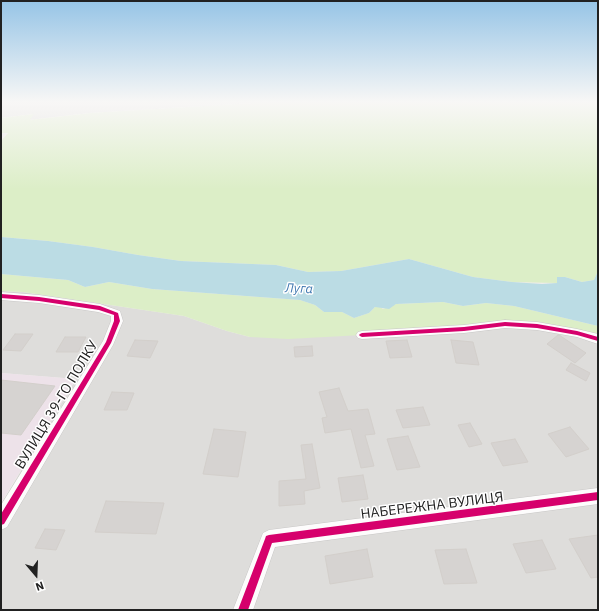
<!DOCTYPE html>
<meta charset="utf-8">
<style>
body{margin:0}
#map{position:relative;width:599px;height:611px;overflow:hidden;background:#efedea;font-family:"IBM Plex Sans",sans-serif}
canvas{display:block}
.frame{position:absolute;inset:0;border:2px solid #212121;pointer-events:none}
.north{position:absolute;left:16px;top:555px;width:40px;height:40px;-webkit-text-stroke:3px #fff;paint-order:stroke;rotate:161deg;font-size:11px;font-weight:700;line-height:16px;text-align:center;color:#212121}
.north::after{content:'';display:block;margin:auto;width:14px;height:18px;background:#212121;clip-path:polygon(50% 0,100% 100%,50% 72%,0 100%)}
</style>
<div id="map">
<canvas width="599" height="611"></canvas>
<div class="frame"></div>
<div class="north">N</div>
</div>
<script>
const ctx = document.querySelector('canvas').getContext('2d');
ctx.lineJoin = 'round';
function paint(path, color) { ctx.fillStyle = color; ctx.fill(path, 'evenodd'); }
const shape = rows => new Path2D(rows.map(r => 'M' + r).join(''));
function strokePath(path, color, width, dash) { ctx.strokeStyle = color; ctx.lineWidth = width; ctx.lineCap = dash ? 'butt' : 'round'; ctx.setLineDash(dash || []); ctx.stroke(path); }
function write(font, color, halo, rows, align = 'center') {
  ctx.font = font + ' "IBM Plex Sans",sans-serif'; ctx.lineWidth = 3; ctx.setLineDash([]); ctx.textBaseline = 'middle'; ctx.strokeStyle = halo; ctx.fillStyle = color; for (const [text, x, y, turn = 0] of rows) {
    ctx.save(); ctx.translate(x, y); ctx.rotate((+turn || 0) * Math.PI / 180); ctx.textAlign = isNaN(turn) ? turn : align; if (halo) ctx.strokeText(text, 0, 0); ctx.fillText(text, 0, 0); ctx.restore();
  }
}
const residential = shape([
 [1,103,253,103,90,113,29,120,33,114,1,118],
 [1,291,23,292,184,316,227,331,250,337,505,324,598,339,598,610,1,610,1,504,76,379,1,373]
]);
const industrial = shape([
 [1,373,76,379,1,503]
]);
const grass = shape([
 [253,103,598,103,598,271,594,280,582,282,565,277,557,277,557,283,512,282,473,277,409,259,341,271,308,272,276,265,181,261,138,255,93,247,48,241,1,237,1,141,8,133,1,133,1,118,34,114,30,120,90,113],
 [1,274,68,280,85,287,109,282,152,289,300,300,315,305,324,312,342,312,354,318,369,313,375,307,379,306,383,309,396,304,443,302,463,306,486,303,514,306,598,326,598,339,505,324,362,335,288,339,250,337,227,331,184,316,23,292,1,291]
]);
const water = shape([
 [1,237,48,241,93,247,138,255,181,261,276,265,308,272,341,271,409,259,473,277,512,282,542,284,557,283,557,277,565,277,582,282,594,280,598,271,598,326,514,306,486,303,463,306,443,302,396,304,389,309,375,307,369,313,354,318,342,312,324,312,315,305,300,300,152,289,109,282,85,287,68,280,1,274]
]);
const building = shape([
 [15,334,33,334,21,351,3,350,15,334],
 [558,335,559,335,586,353,575,363,547,344,558,335],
 [65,337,86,337,78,352,56,352,65,337],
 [135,340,158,341,150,358,127,356,135,340],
 [407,340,412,357,390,358,386,341,407,340],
 [451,340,473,342,479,365,456,363,451,340],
 [312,346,313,356,295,357,294,347,312,346],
 [571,363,590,373,586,381,566,370,571,363],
 [1,380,55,386,21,435,1,433,1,380],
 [339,388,348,411,368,409,375,434,365,435,374,466,361,468,351,429,325,433,322,418,327,417,319,392,339,388],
 [112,392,134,393,127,410,104,410,112,392],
 [423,407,430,425,403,428,396,410,423,407],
 [470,423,482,444,469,447,458,425,470,423],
 [570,427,589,449,566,457,548,434,570,427],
 [214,429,246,432,238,477,203,474,214,429],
 [408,436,420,467,397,470,387,439,408,436],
 [515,439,528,462,503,466,491,443,515,439],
 [312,444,320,488,304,491,305,504,279,506,279,481,306,479,301,445,312,444],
 [363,475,368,499,342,502,338,478,363,475],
 [106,501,164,503,156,534,95,532,106,501],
 [45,529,65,530,56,550,35,548,45,529],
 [598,535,598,577,591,578,569,539,598,535],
 [542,540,556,569,526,573,513,544,542,540],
 [367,549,373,577,330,584,325,556,367,549],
 [466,549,477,583,444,584,435,550,466,549]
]);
const street = shape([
 [1,292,39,295,100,304,120,311,123,321,113,345,7,527,1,530,1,505,103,341,111,321,111,316,98,312,39,303,1,300,1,292],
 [505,320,537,322,577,329,598,334,598,344,577,337,537,330,505,328,464,333,362,339,358,338,356,335,358,332,362,331,464,325,505,320],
 [598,488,598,504,275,547,253,610,233,610,263,533,269,530,598,488]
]);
const cycleway = shape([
 [1,294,39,297,100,306,118,313,120,321,111,343,4,524,1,525,1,514,106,342,114,321,114,315,99,310,39,301,1,298,1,294],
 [505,322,537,324,577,331,598,337,598,341,577,335,537,328,505,326,464,331,362,337,360,336,359,335,360,334,362,333,464,327,505,322],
 [598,492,598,500,272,543,248,610,238,610,265,539,266,536,269,535,598,492]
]);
const waterNames = [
 ["Луга",299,289,2]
];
const nearStreetnames = [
 ["ВУЛИЦЯ 39-ГО ПОЛКУ",57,405,-59],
 ["НАБЕРЕЖНА ВУЛИЦЯ",432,506,-7]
];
paint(residential, '#dedddb');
paint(industrial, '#ede2e9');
paint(grass, '#dceec7');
paint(water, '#bbdce4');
paint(building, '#d6d3d1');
strokePath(building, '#d3cfcb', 1);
strokePath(street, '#c8c7c6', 1);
paint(street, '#fdfcfc');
paint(cycleway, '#d6006c');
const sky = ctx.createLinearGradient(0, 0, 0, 189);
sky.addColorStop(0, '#96c4e6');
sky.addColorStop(0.54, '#f8f7f6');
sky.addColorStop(1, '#f8f7f600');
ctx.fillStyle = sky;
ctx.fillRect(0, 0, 599, 189);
write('italic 13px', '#4279b1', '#fff', waterNames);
write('14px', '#212121', '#fff', nearStreetnames);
</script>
